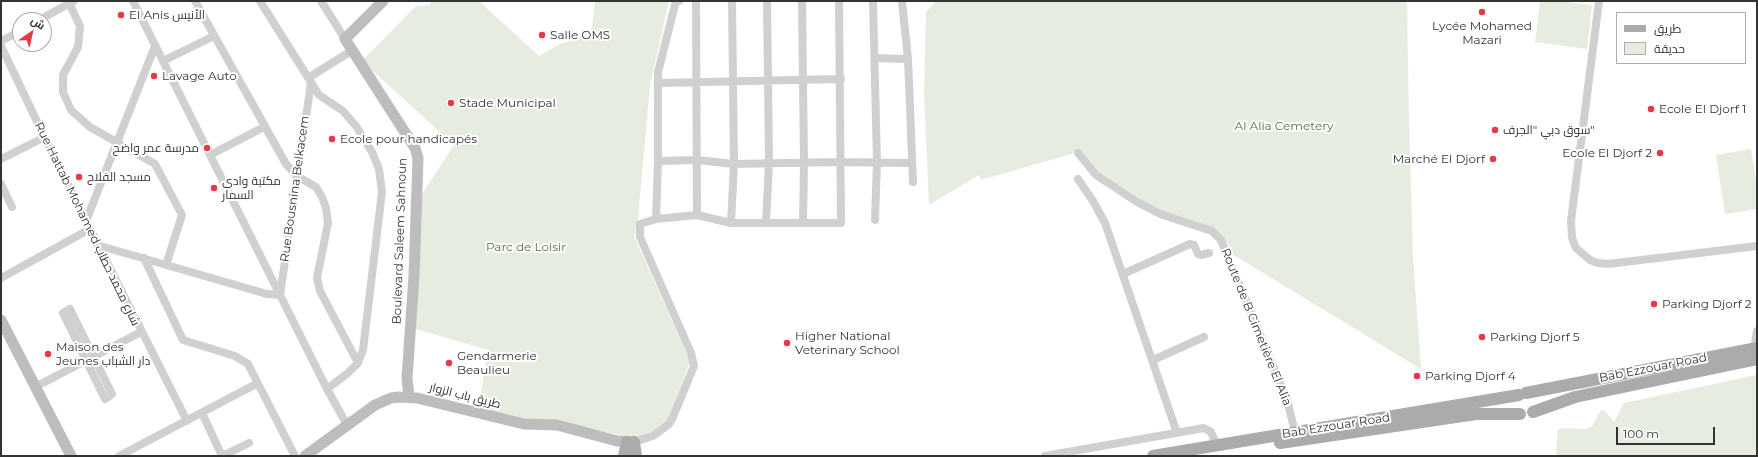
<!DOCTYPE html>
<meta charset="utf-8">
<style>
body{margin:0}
#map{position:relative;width:1758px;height:457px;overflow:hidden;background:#fff;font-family:Montserrat,Cairo,sans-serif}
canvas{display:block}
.frame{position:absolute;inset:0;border:2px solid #333;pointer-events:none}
.legend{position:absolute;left:1616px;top:12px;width:130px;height:52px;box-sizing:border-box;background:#fff;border:1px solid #adadad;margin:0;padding:5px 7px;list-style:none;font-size:12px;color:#333}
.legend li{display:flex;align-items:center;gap:8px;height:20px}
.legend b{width:20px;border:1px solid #adadad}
.north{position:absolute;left:12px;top:12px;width:40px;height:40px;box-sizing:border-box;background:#fff;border:1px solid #adadad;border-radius:50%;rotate:34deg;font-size:11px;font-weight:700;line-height:16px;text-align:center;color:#333}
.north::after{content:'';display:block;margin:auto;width:14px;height:18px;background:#e63946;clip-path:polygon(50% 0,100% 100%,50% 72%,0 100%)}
.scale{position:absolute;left:1616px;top:427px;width:99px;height:18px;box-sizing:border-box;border:2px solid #333;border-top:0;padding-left:5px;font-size:12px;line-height:14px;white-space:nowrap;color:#333;-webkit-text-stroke:3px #fff;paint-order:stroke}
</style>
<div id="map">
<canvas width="1758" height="457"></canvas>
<div class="frame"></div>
<ul class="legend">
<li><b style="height:5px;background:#ababab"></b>طريق</li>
<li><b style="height:11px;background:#e6ecdf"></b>حديقة</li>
</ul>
<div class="north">ش</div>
<div class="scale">100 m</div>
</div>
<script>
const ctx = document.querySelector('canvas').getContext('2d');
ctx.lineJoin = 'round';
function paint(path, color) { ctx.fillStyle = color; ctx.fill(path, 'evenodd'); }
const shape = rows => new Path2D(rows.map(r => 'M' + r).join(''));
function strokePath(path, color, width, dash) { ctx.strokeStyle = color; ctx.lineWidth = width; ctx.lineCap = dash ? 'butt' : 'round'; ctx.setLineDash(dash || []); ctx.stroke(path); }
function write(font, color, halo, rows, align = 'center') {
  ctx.font = font + ' Montserrat,Cairo,sans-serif'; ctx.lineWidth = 4; ctx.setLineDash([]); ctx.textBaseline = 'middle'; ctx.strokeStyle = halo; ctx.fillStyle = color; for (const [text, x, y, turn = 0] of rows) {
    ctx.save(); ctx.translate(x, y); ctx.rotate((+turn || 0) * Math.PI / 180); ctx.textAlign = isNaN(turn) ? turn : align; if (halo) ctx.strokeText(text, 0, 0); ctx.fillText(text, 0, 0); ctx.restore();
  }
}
const green = shape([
 [432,1,479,1,539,56,560,44,591,35,595,1,669,1,650,85,638,218,634,236,690,361,671,415,662,429,635,439,549,419,540,425,478,410,488,350,416,329,418,200,454,145,362,61,416,6,429,5],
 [934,1,1407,1,1409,122,1413,257,1421,369,1232,254,1228,244,1223,237,1170,217,1104,178,1078,152,981,180,979,175,929,205,924,95,926,12,934,3],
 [1540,1,1558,1,1592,5,1587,49,1535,42],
 [1751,149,1757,187,1757,209,1725,214,1716,155],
 [1757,375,1757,456,1556,456,1558,429,1565,428,1586,429,1592,426,1601,410,1605,411,1614,422,1624,403]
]);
const street = shape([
 [133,1,327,389,347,425],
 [195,1,286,164,297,176,316,187,322,197,326,208,328,223,317,278,320,291,358,363],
 [260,1,319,95,343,111,356,126,372,152,379,169,382,192,363,350,358,363,348,373,327,389],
 [321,1,345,39],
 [696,1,697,215],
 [802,1,804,163,803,223],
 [873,1,877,162,875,220],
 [902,1,908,59,913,182],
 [1599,1,1571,221,1572,238,1576,248,1590,260,1598,263,1608,264,1757,246],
 [69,3,80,26,78,47,63,75,63,92,71,110,90,127,155,164,182,215,166,265],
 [39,20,74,1],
 [1,41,20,31],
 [1,46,52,153,187,421],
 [875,58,908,59],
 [163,61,214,36],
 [308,78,353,50],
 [658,83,841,79],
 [1078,153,1096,175,1137,202,1160,214,1212,231,1221,240,1287,400,1296,436],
 [210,155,264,127],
 [1,159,45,137],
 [658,161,697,160,734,164,840,162,912,163],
 [1078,179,1093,201,1105,223,1177,433],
 [1,184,12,207],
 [656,219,658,161,658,72,676,1,679,1],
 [86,221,155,46],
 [731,223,734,164,732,1],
 [766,223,769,162,767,1],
 [97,245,267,294,280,295,311,83],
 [144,258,183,340,235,356,248,364,295,456],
 [1123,274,1190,244,1194,245,1198,254,1201,255,1209,253],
 [1,278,90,229],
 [70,309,112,394,105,399,63,313,70,309],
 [1754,349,1757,331],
 [1153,360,1204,337],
 [35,387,141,332],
 [202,413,222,456],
 [634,442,653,436,669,424,673,417,694,366,691,353,640,237,640,224,656,219,697,215,731,223,841,223,839,1],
 [119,456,258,383],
 [222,456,249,443],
 [1045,456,1204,428,1211,432,1217,446]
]);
const secondary = shape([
 [383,1,345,39,415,148,418,158,414,276,407,378,409,397],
 [1,320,71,456],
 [305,456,375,405,391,398,399,397,417,398,524,424,557,425,617,441,634,442]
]);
const primary = shape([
 [1526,393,1757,348],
 [1533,412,1575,397,1757,359],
 [634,442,636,456],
 [1280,443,1476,414,1520,414],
 [624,456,627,442],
 [1153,456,1519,395]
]);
const markers = [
 [1482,12,4,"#e63946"],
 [121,15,4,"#e63946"],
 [542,35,4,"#e63946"],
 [154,76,4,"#e63946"],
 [451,103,4,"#e63946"],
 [1651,109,4,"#e63946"],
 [1495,130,4,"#e63946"],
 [332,139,4,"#e63946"],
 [207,148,4,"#e63946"],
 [1660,153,4,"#e63946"],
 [1493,159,4,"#e63946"],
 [79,177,4,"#e63946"],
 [214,188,4,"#e63946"],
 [1654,304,4,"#e63946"],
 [1482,337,4,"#e63946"],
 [787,343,4,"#e63946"],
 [48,354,4,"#e63946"],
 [449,363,4,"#e63946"],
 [1417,376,4,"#e63946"]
];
const poiNames = [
 ["El Anis الأنيس",129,15],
 ["Lycée Mohamed",1482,26,"center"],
 ["Mazari",1482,40,"center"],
 ["Salle OMS",550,35],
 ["Lavage Auto",162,76],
 ["Stade Municipal",459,103],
 ["Ecole El Djorf 1",1659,109],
 ["سوق دبي \"الجرف\"",1503,130],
 ["Ecole pour handicapés",340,139],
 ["مدرسة عمر واضح",199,148,"right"],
 ["Ecole El Djorf 2",1652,153,"right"],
 ["Marché El Djorf",1485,159,"right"],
 ["مسجد الفلاح",87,177],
 ["مكتبة وادي",222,181],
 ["السمار",222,195],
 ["Parking Djorf 2",1662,304],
 ["Higher National",795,336],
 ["Veterinary School",795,350],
 ["Parking Djorf 5",1490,337],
 ["Maison des",56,347],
 ["Jeunes دار الشباب",56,361],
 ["Gendarmerie",457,356],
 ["Beaulieu",457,370],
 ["Parking Djorf 4",1425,376]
];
const parkNames = [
 ["Al Alia Cemetery",1284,126],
 ["Parc de Loisir",526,247]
];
const streetNames = [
 ["Rue Bousnina Belkacem",295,189,-82],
 ["Rue Hattab Mohamed شارع محمد حطاب",87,224,64],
 ["Boulevard Saleem Sahnoun",400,241,-88],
 ["Route de B Cimetière El Alia",1256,327,68],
 ["Bab Ezzouar Road",1653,368,-11],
 ["طريق باب الزوار",465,396,14],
 ["Bab Ezzouar Road",1336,426,-9]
];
paint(green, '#e6ecdf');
strokePath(street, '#d0d0d0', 8);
strokePath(secondary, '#bdbdbd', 11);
strokePath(primary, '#ababab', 12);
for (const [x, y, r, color] of markers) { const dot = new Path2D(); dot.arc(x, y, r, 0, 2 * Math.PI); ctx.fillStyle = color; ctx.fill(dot); strokePath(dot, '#fff', 1.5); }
write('12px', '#333', '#fff', poiNames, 'left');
write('12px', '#56703f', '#fff', parkNames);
write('12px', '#333', '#fff', streetNames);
</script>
